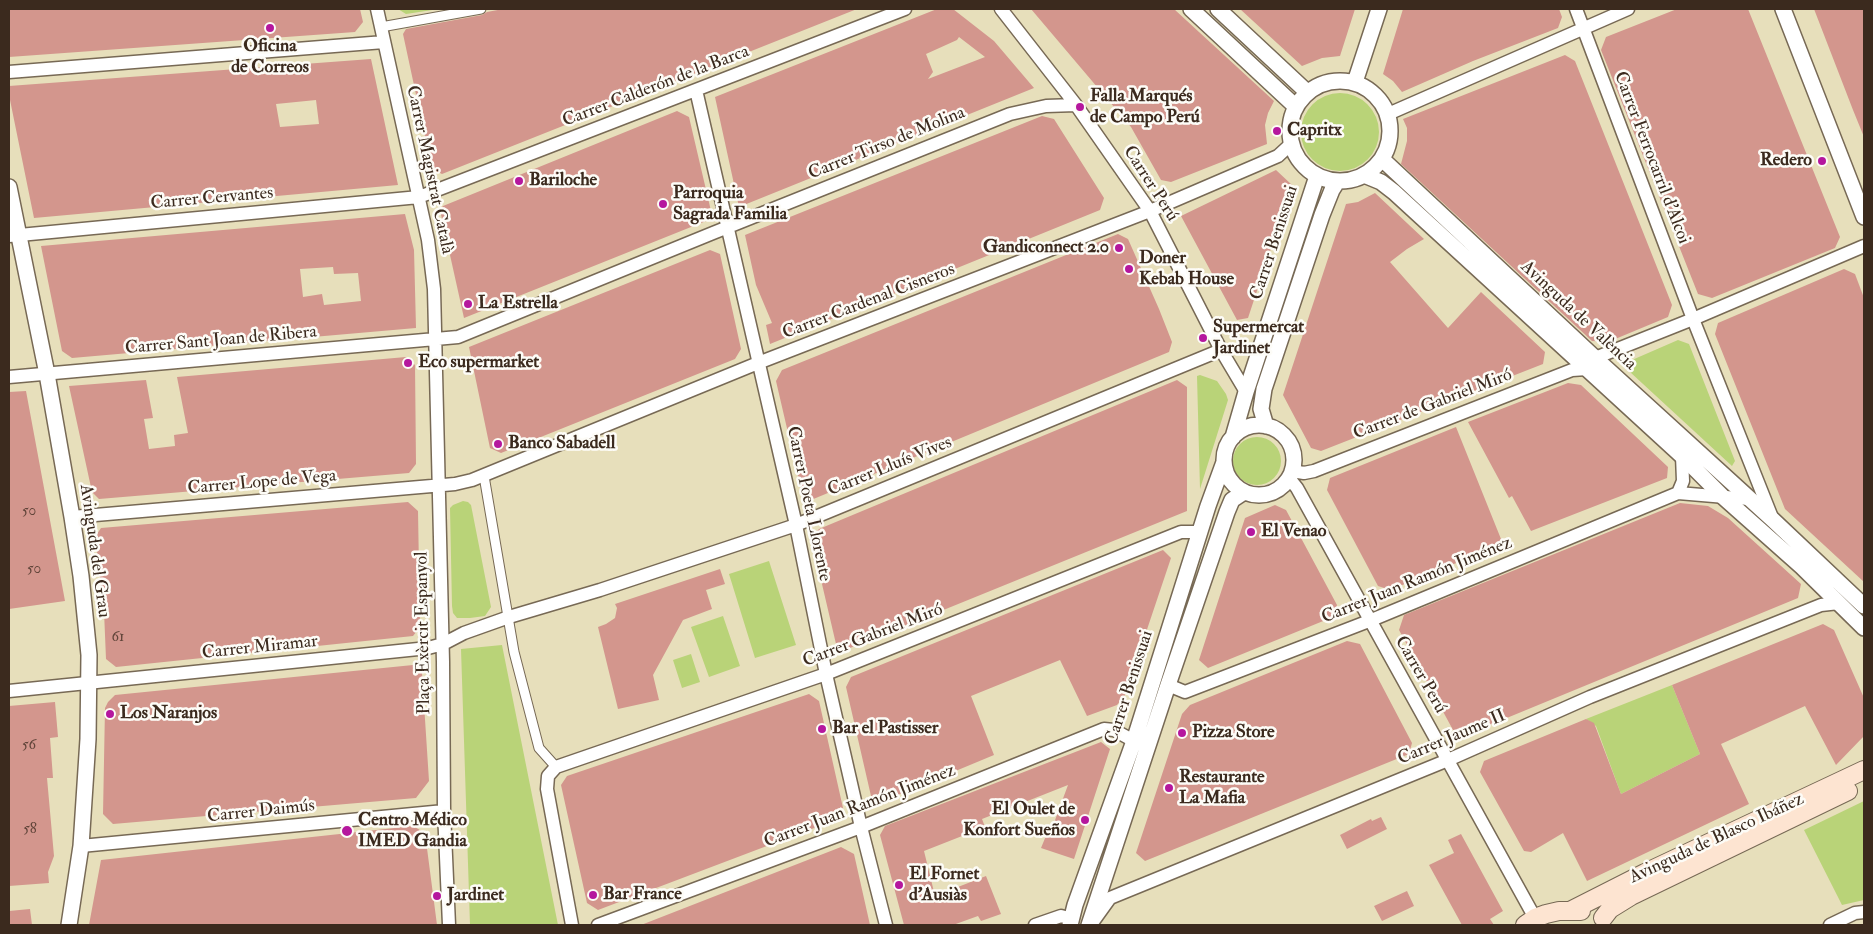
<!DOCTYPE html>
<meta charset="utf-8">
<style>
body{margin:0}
#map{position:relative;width:1873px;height:934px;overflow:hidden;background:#e7dfbb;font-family:"IM FELL Double Pica",serif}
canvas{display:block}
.frame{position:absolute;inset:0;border:10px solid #3b2a1e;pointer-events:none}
</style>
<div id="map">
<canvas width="1873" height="934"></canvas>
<div class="frame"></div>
</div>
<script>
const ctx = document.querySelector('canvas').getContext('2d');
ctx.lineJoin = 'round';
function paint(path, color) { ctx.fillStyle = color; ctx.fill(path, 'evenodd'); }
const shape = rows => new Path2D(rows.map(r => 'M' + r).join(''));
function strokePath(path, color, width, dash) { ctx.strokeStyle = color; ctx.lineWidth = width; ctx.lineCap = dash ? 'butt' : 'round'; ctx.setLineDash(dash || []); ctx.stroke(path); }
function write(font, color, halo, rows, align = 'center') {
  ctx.font = font + ' "IM FELL Double Pica",serif'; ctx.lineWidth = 5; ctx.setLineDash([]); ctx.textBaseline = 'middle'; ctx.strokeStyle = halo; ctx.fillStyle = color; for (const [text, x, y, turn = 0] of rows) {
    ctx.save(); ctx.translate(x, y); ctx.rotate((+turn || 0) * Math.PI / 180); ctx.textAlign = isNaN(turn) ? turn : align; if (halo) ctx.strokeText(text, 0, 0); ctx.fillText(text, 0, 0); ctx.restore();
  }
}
const green = shape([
 [398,9,439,9,406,14],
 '1301 132a39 39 0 1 1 78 0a39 39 0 1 1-78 0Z',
 [1678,340,1689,344,1735,461,1732,466,1630,372,1632,360],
 [1200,375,1217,381,1226,394,1228,400,1200,489,1197,376],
 '1233 461a24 24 0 1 1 48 0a24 24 0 1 1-48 0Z',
 [463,501,468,502,471,505,491,607,485,616,470,618,457,618,453,613,452,606,450,508,453,505],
 [769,561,796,645,755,658,729,574],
 [723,616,740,666,709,677,691,627],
 [502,645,558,925,470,925,461,649],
 [691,654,700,682,682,688,673,660],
 [1672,685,1700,754,1621,794,1596,726,1586,719],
 [1864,801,1864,900,1842,905,1804,830]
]);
const building = shape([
 [9,9,360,9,363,22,355,32,9,57],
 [503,9,857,9,442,174,432,169,403,34,406,29,482,15,487,12],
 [937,9,953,9,994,41,1034,88,739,207,715,97],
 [959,37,985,57,928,79,933,72,926,54,957,40],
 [1031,9,1174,9,1274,101,1268,113,1265,125,1267,144,1171,182,1161,180,1131,127],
 [1240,9,1355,9,1340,56,1322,58,1302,66],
 [1403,9,1559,9,1562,17,1558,28,1473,61,1402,92,1393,81,1383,74],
 [1677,9,1748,9,1840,237,1835,248,1712,298,1698,294,1601,50,1606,37],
 [1814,9,1864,9,1864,137,1853,110],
 [1565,55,1575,61,1672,305,1668,317,1608,342,1592,341,1401,164,1407,141,1407,128,1403,119],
 [371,59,398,185,34,218,9,95,9,86],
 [316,100,319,124,280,127,276,104],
 [677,111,689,117,711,211,706,221,464,318,440,210,443,206],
 [1042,116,1054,119,1104,198,1100,210,770,344,766,325,772,323,756,285,745,235],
 [1276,170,1292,185,1248,318,1237,320,1181,216],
 [1375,193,1424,239,1407,249,1390,262,1448,328,1481,292,1545,352,1543,364,1321,451,1311,448,1283,395,1346,204,1358,202],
 [405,214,414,250,416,328,72,358,62,351,41,246],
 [333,267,334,274,358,273,361,301,324,305,322,294,303,297,300,269],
 [1118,234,1128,239,1159,309,1172,342,1169,352,811,500,802,493,776,381,782,370],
 [710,250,720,254,741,349,735,359,501,453,490,448,469,347],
 [1844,269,1855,274,1864,298,1864,582,1785,509,1715,334,1718,323],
 [406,357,415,365,416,464,409,473,99,499,92,492,69,386,146,380,153,418,144,419,149,449,175,446,174,435,188,433,177,377],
 [1177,380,1187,387,1187,511,845,650,836,644,811,537,819,529],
 [1568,383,1581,385,1668,467,1667,478,1531,531,1512,496,1509,498,1468,422],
 [26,391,65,601,9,609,9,392],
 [1456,427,1503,544,1390,590,1378,586,1327,490,1330,478],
 [408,502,418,511,420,627,413,636,116,667,106,659,104,611,95,537,101,528],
 [1680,503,1708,506,1728,518,1801,584,1798,598,1463,736,1453,730,1399,630,1404,615],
 [1275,505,1286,510,1337,605,1333,617,1208,668,1199,660,1245,518],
 [1163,550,1171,558,1125,695,1117,705,1087,716,1060,660,971,696,994,755,881,802,871,796,846,687,851,677],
 [720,569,725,584,706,590,712,609,683,620,653,675,659,700,618,709,598,627,606,624,615,618,617,608,615,604],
 [1823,624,1834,630,1864,698,1864,736,1836,765,1805,706,1721,744,1749,804,1587,881,1563,833,1531,852,1524,851,1480,772,1484,761,1586,719,1594,723,1621,794,1700,754,1672,685],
 [1347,641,1360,644,1412,743,1409,754,1145,861,1136,853,1182,714,1190,705],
 [413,665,422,673,429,781,416,798,113,824,103,814,105,708,108,702,115,695],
 [809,694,819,701,843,808,838,819,598,910,587,903,561,785,567,776],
 [55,702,58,737,50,738,53,778,47,778,54,856,48,872,49,883,9,886,9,706],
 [1101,742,1110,749,1074,859,1041,848,1048,831,1051,831,1068,785,982,819,985,827,924,851,935,896,986,876,1001,914,981,921,978,916,953,925,904,925,880,835,885,826],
 [1381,817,1387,829,1347,849,1340,835,1371,819,1372,821],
 [413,826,425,833,437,925,89,925,101,860],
 [1461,834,1503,911,1490,919,1494,925,1462,925,1429,865,1454,853,1448,840],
 [841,847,854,854,870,925,641,925],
 [1407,891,1414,906,1382,921,1374,906],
 [30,909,32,925,9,925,9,911]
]);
const pedestrian = shape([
 [381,27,481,9],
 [484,476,514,652,539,748,556,767]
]);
const minor = shape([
 [377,9,428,240,434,289,443,662,444,811,449,925],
 [1001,9,1076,105,1150,211,1221,350,1246,392],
 [1576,9,1693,319,1773,520],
 [9,72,384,42],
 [696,90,796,525,826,674,861,827,886,925],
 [1388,114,1628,9],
 [9,236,419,197,905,9],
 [1595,358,1693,319,1864,246],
 [9,377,458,337,713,233,1010,114,1046,106,1076,105],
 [1292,471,1304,473,1314,471,1572,370,1587,369],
 [1289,478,1297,488,1535,918],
 [1678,493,1683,481,1682,456],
 [72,517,455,484,472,480,758,363,1150,211,1278,156,1291,144],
 [1168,685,1185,692,1369,621,1678,493,1749,499],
 [9,691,428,648,443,644,464,633,509,617,600,590,796,525,1221,350],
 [81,846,444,811],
 [1092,923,1110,898,1448,760,1590,697,1821,605,1839,603],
 [572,925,547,789,548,776,556,767,826,674,1181,532,1200,532],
 [598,925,861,827,1104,729,1114,730,1134,741],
 [1035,925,1061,916,1072,919],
 [1830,925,1855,913,1864,912]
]);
const tertiary = shape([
 [1191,9,1295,106],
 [1218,9,1307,92],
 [1783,9,1864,217],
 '1290 131a50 50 0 1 1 100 0a50 50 0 1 1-100 0Z',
 [1355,82,1379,9],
 [1382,159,1595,358,1773,520,1864,606],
 [1364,175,1381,182,1394,192,1682,456,1722,496,1802,567,1864,628],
 [9,187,47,374,72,517,81,576,89,655,88,739,81,846,69,925],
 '1224 460a35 35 0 1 1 70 0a35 35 0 1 1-70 0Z',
 [1266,426,1261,409,1264,389,1322,215,1332,190,1337,182],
 [1233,437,1246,392,1317,176],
 [1070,925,1075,905,1134,741,1208,506,1224,462],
 [1089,925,1168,685,1227,512,1232,500,1244,492]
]);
const secondary = shape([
 [1570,911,1645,873,1864,770],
 [1603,918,1610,909,1631,896,1848,791],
 [1525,925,1535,918,1546,914,1559,911,1581,911]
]);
const markers = [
 [270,28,5,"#b5179e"],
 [1080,107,5,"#b5179e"],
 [1277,131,5,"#b5179e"],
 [1822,161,5,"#b5179e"],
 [519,181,5,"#b5179e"],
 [663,204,5,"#b5179e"],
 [1119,248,5,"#b5179e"],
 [1129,269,5,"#b5179e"],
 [468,304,5,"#b5179e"],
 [1203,338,5,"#b5179e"],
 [408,363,5,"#b5179e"],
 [498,444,5,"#b5179e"],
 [1251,532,5,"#b5179e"],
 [110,714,5,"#b5179e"],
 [822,729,5,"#b5179e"],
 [1182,733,5,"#b5179e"],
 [1169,788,5,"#b5179e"],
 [1085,820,5,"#b5179e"],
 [347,831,6,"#b5179e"],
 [899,885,5,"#b5179e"],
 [593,895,5,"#b5179e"],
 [437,896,5,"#b5179e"]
];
const numberNames = [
 ["50",29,512],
 ["50",34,570],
 ["61",118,638],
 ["56",29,746],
 ["58",30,830]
];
const poiNames = [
 ["Oficina",270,47,"center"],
 ["de Correos",270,68,"center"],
 ["Falla Marqués",1090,97],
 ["de Campo Perú",1090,118],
 ["Capritx",1287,131],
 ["Redero",1812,161,"right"],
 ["Bariloche",529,181],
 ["Parroquia",673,194],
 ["Sagrada Familia",673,215],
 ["Gandiconnect 2.0",1109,248,"right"],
 ["Doner",1139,259],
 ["Kebab House",1139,280],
 ["La Estrella",478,304],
 ["Supermercat",1213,328],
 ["Jardinet",1213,349],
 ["Eco supermarket",418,363],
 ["Banco Sabadell",508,444],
 ["El Venao",1261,532],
 ["Los Naranjos",120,714],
 ["Bar el Pastisser",832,729],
 ["Pizza Store",1192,733],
 ["Restaurante",1179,778],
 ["La Mafia",1179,799],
 ["El Oulet de",1075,810,"right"],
 ["Konfort Sueños",1075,831,"right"],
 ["Centro Médico",358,821],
 ["IMED Gandia",358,842],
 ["El Fornet",909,875],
 ["d'Ausiàs",909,896],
 ["Bar France",603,895],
 ["Jardinet",447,896]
];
const streetNames = [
 ["Carrer Calderón de la Barca",656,87,-21],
 ["Carrer Tirso de Molina",887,144,-22],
 ["Carrer Ferrocarril d'Alcoi",1651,158,69],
 ["Carrer Magistrat Català",429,170,78],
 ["Carrer Perú",1150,184,57],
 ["Carrer Cervantes",212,199,-5],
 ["Carrer Benissuai",1275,243,-72],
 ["Carrer Cardenal Cisneros",869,302,-21],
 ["Avinguda de València",1578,316,43],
 ["Carrer Sant Joan de Ribera",221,341,-5],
 ["Carrer de Gabriel Miró",1433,405,-21],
 ["Carrer Lluís Vives",890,467,-22],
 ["Carrer Lope de Vega",262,483,-5],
 ["Carrer Poeta Llorente",808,504,78],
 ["Avinguda del Grau",94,551,82],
 ["Carrer Juan Ramón Jiménez",1417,581,-22],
 ["Plaça Exèrcit Espanyol",424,633,-91],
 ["Carrer Gabriel Miró",873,636,-21],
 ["Carrer Miramar",260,648,-6],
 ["Carrer Perú",1420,675,60],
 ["Carrer Benissuai",1130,688,-72],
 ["Carrer Jaume II",1452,738,-23],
 ["Carrer Juan Ramón Jiménez",860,807,-21],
 ["Carrer Daimús",261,812,-6],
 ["Avinguda de Blasco Ibáñez",1717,839,-25]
];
paint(green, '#b9d378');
paint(building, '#d3968d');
strokePath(pedestrian, '#776955', 11);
strokePath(minor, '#776955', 15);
strokePath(tertiary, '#776955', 18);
strokePath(secondary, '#776955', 20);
strokePath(pedestrian, '#fff', 9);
strokePath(minor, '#fff', 12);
strokePath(tertiary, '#fff', 15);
strokePath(secondary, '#fde4d1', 18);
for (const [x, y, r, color] of markers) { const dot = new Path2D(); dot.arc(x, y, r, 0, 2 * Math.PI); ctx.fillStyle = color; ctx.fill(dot); strokePath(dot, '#fdfcf7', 2); }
write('15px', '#61453a', null, numberNames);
write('bold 18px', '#3b2a1e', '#fdfcf7', poiNames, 'left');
write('18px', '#3b2a1e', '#fdfcf7', streetNames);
</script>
